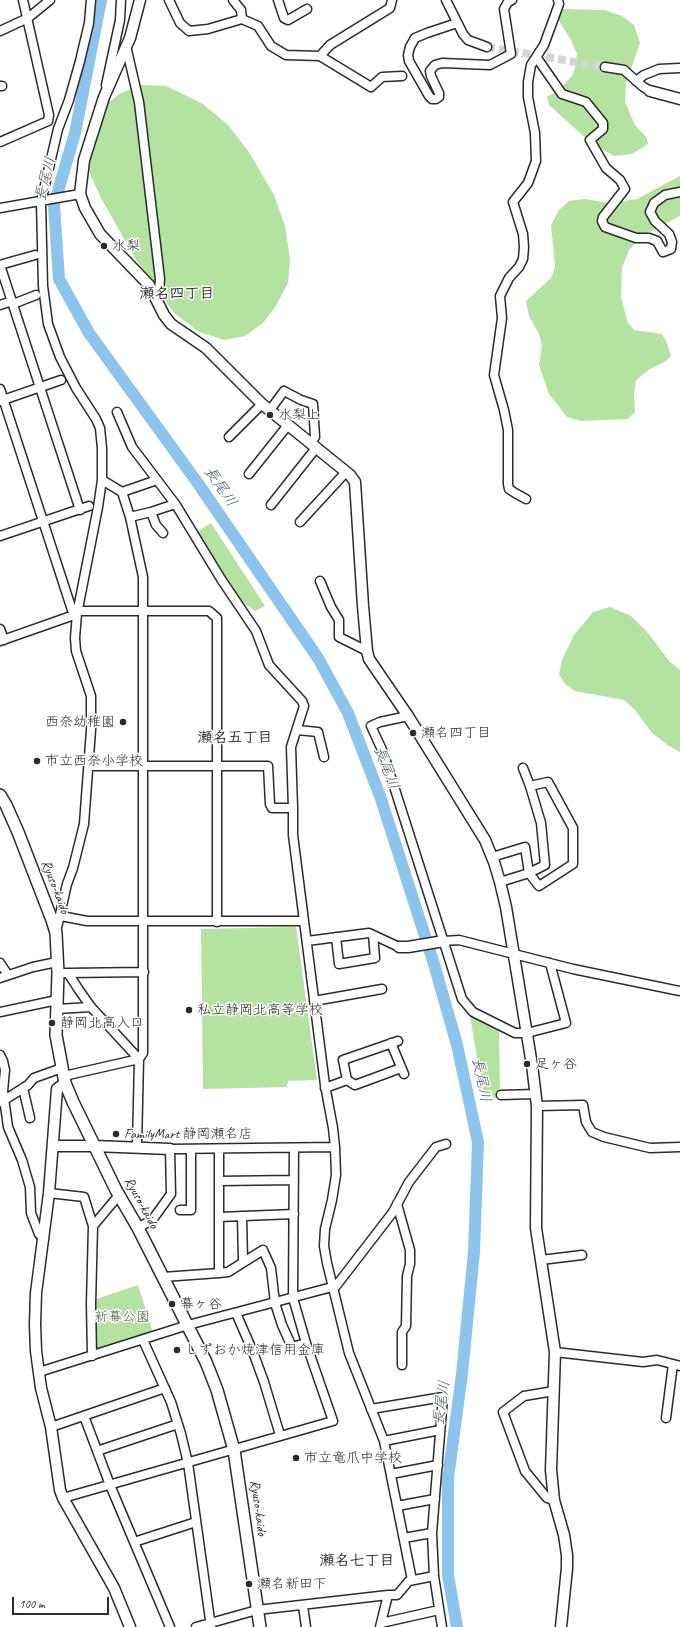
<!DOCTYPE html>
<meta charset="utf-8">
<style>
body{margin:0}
#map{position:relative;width:680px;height:1627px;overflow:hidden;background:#fff;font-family:Caveat,sans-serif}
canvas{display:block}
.scale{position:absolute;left:12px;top:1597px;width:97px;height:18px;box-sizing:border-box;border:2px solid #2b2b2b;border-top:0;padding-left:5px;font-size:12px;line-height:14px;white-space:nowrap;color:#2b2b2b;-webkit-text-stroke:3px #fff;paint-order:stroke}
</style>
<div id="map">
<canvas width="680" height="1627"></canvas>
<div class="scale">100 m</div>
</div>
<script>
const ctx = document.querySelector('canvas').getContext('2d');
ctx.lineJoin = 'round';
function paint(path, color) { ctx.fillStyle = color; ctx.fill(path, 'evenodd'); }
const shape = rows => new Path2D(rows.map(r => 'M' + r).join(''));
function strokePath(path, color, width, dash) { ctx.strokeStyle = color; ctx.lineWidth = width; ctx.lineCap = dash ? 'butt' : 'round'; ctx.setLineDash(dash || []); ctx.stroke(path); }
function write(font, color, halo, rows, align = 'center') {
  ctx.font = font + ' Caveat,"Klee One",sans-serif'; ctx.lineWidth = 3; ctx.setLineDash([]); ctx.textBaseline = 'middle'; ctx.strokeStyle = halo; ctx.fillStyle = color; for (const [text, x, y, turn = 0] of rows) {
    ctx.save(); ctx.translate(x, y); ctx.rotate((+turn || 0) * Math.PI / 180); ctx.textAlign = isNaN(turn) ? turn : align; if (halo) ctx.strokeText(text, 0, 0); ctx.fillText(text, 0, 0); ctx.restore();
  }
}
const green = shape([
 [562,9,605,10,622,16,634,25,640,43,626,83,625,102,635,125,647,138,648,144,632,154,614,156,591,143,549,105,547,97,560,89,572,76,576,65,577,54,571,40,554,13],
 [141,85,166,86,203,104,228,125,249,152,274,195,285,226,290,259,288,283,276,306,263,323,245,336,225,340,199,332,174,313,136,260,101,198,87,167,105,106,119,94],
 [680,176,680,216,645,234,629,250,622,268,621,297,628,323,634,330,662,334,667,343,671,356,666,361,650,369,636,380,634,395,635,412,628,419,581,421,567,417,549,394,539,365,542,345,539,334,529,316,526,301,551,278,555,267,551,225,559,210,569,201,584,199,610,203,637,199],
 [211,523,265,606,255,611,244,603,241,604,197,532],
 [610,607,631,616,647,632,670,662,680,670,680,752,669,746,652,733,635,710,624,700,575,691,565,684,559,674,562,660,574,635,593,612],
 [296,927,317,1080,288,1081,287,1087,203,1089,201,929],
 [469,1010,499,1028,500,1097,484,1098],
 [138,1285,153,1333,96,1352,96,1299]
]);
const river = shape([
 [101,0,75,133,54,205,59,279,89,333,197,482,318,658,348,713,380,796,434,964,457,1045,478,1142,474,1252,462,1374,448,1478,448,1575,457,1627]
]);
const minorTunnel = shape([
 [487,47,605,67]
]);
const minor = shape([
 [169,0,180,23,189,31,208,29,242,19,258,26,271,46,286,55,320,56,330,45,390,8,392,0],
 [233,0,241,10,242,19],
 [278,0,284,18,288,20,307,9],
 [446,0,463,34,468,40,487,47],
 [457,23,427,33,415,38,410,47,408,55,409,61,429,96,432,99,436,99,439,97,439,93,431,76,430,71,435,65,442,63,490,65,511,54,504,9,508,2,512,0],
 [0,31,28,18,50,0],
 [126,46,139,102,160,279,158,301],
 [320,56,371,87,382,77,402,76],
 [537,58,562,94,586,102,603,123,603,129,590,140,606,168,620,180,625,189,603,217,602,221,605,227,636,238,649,238,657,241,663,252,671,249,672,242,669,234,655,221,650,212,654,203,665,195,680,192],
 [605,67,624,70,642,86,650,91],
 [636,81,644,75,659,69,680,68],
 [106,85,120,20,121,0],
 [0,86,2,86],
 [0,142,48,121,49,115,23,0],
 [0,208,80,194],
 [0,265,80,510],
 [0,265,35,255],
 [13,304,36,295],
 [0,305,12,301],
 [0,389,72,610,77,614],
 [0,401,61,380],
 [270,410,284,391,301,400,313,404,315,437,311,443],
 [117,412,132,447,176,505,221,579,256,631,269,665,302,701,304,706,291,747,293,808],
 [229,437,262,404],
 [249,474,288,425],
 [102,480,122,492,130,517,143,577,143,1053,139,1059,137,1147],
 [122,492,157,480],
 [526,499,515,493,509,489,508,484,508,430,504,410,494,375,502,318,500,296,509,278,519,267,523,259,524,247,523,234,513,202,528,183,536,161,535,133,528,97,528,82,531,65,544,45,559,4,558,0],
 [271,505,316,448],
 [151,512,156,525,163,533],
 [130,517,151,512,175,504],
 [300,522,346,472],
 [0,536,89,506],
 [320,581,331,607,339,620,339,637,367,651],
 [78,611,209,611,217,618,217,922],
 [0,629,4,640],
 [0,641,77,614],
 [408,716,380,722,371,726,383,752,462,999,473,1012,515,1033,527,1033,566,1023,550,963],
 [297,730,318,732,324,757],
 [523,768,530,786],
 [492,857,525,847,529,873,545,865,541,823,530,786,548,782,573,828,573,864,539,886,529,873,500,882],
 [61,916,87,921,304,921,293,835,293,808,272,808,270,804,268,766,89,766],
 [304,921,325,1085,333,1128,335,1147,336,1175,332,1200,325,1229,324,1246,327,1263,349,1353,384,1441,412,1580],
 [56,932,67,884,73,868,84,824,91,730,91,696,76,651,75,638,77,614,98,507,102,480,102,448,100,428,96,419,76,388,60,357,48,324,43,286,41,202,58,129,69,100,80,61,89,23,91,0],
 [336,937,339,964,375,958,373,935],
 [307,941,369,933,399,947],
 [444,941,459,940,573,969,680,991],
 [0,963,8,975],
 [58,973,68,973,79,990,91,1007,139,1059,64,1076],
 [68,973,144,972],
 [0,978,33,967,57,962],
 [314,1001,382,989],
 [57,1009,91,1007],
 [0,1012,57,1000],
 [391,1043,404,1074],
 [0,1055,3,1061,5,1070,3,1091,8,1127,22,1160,30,1187,31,1213,39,1234,44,1239],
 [347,1080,355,1085,401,1068],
 [23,1088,30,1118],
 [325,1088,347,1080,343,1060,398,1041],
 [501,1095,536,1094],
 [1,1102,28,1085,34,1078,62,1068],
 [537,1106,583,1105,586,1122,592,1132,604,1137,650,1148,680,1147],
 [219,1181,294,1180],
 [49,1193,84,1197,93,1226,91,1304,92,1356],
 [397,1204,410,1250,410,1264,407,1276,406,1326,402,1332,402,1365],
 [180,1210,191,1210,191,1149],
 [242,1216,243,1261],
 [219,1217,294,1214],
 [93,1226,119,1195],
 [138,1228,153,1219,171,1194,170,1149,335,1147],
 [541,1260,582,1255],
 [219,1273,228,1272,263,1250,271,1268,275,1303,282,1325,292,1347,306,1343],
 [163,1277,219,1273,219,1149],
 [236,1313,253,1352,264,1382,280,1435],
 [143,1340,171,1402,181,1434,188,1463,211,1627],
 [555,1352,643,1362,657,1360,680,1366],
 [39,1372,188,1325,336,1286,393,1212,409,1182,436,1147,446,1144],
 [554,1391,524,1396,503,1412,525,1471,547,1498,554,1500],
 [371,1409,443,1397,432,1533,434,1576,442,1627],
 [84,1416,110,1485,170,1627],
 [666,1418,673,1364],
 [51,1427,165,1388],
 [384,1441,440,1430],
 [97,1451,178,1424],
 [391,1474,438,1465],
 [63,1498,333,1421,306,1343,293,1298,294,1148],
 [397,1506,435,1499],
 [404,1538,432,1533],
 [134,1542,196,1522],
 [303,1606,306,1627],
 [381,1623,439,1610],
 [196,1627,257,1610,388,1595],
 [380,1627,388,1595,397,1595,409,1581,434,1576]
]);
const tertiary = shape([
 [140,0,130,38,104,97,84,160,80,194,85,208,100,234,149,285,164,315,171,324,206,348,262,404,350,475,355,482,363,606,367,651,369,659,408,716,485,840,494,862,500,882,506,907,532,1065,537,1106,536,1228,555,1352,551,1470,554,1500,564,1535,567,1555,567,1568,561,1627],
 [650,91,680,99],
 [399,947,408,947,444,941],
 [65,1083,57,1089,49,1193,36,1293,35,1324,36,1351,41,1388,51,1427,60,1490,63,1498,114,1588,130,1627],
 [53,1146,94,1146,170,1149]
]);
const secondary = shape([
 [0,795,6,805,18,832,52,920,56,933,58,973,56,1035,65,1083,73,1102,116,1190,138,1228,206,1362,217,1390,234,1450,260,1627]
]);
const markers = [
 [104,246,4,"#2b2b2b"],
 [270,415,4,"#2b2b2b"],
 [123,722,4,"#2b2b2b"],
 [413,733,4,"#2b2b2b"],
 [37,761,4,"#2b2b2b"],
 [189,1010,4,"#2b2b2b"],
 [52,1023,4,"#2b2b2b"],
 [527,1064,4,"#2b2b2b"],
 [116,1134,4,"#2b2b2b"],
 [172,1304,4,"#2b2b2b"],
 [177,1350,4,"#2b2b2b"],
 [296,1458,4,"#2b2b2b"],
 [249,1584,4,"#2b2b2b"]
];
const poiNames = [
 ["水梨",112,246],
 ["水梨上",278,415],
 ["西奈幼稚園",115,722,"right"],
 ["瀬名四丁目",421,733],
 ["市立西奈小学校",45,761],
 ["私立静岡北高等学校",197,1010],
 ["静岡北高入口",60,1023],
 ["足ヶ谷",535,1064],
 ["FamilyMart 静岡瀬名店",124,1134],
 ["幕ヶ谷",180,1304],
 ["しずおか焼津信用金庫",185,1350],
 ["市立竜爪中学校",304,1458],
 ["瀬名新田下",257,1584]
];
const streetNames = [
 ["Ryuso-kaido",55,887,69],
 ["Ryuso-kaido",141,1203,61],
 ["Ryuso-kaido",258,1508,82]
];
const parkNames = [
 ["新幕公園",122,1317]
];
const waterNames = [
 ["長尾川",46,179,-76],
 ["長尾川",220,487,55],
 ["長尾川",386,768,69],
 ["長尾川",481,1080,78],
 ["長尾川",442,1403,-82]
];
const neighbourhoodNames = [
 ["瀬名四丁目",177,294],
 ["瀬名五丁目",235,738],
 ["瀬名七丁目",357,1561]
];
paint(green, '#b4e2a0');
strokePath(river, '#8dc4eb', 12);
strokePath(minorTunnel, '#d5d5d5', 8, [8, 4]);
strokePath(minor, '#2b2b2b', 11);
strokePath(tertiary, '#2b2b2b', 13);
strokePath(secondary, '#2b2b2b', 14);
strokePath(minor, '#fff', 8);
strokePath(tertiary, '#fff', 10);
strokePath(secondary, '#fff', 11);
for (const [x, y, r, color] of markers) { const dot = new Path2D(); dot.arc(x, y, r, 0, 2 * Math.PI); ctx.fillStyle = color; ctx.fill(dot); strokePath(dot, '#fff', 1.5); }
write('14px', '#2b2b2b', '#fff', poiNames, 'left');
write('14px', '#2b2b2b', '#fff', streetNames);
write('14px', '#4d5948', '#fff', parkNames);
write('italic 15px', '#485965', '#fff', waterNames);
write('bold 15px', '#2b2b2b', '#fff', neighbourhoodNames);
</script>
